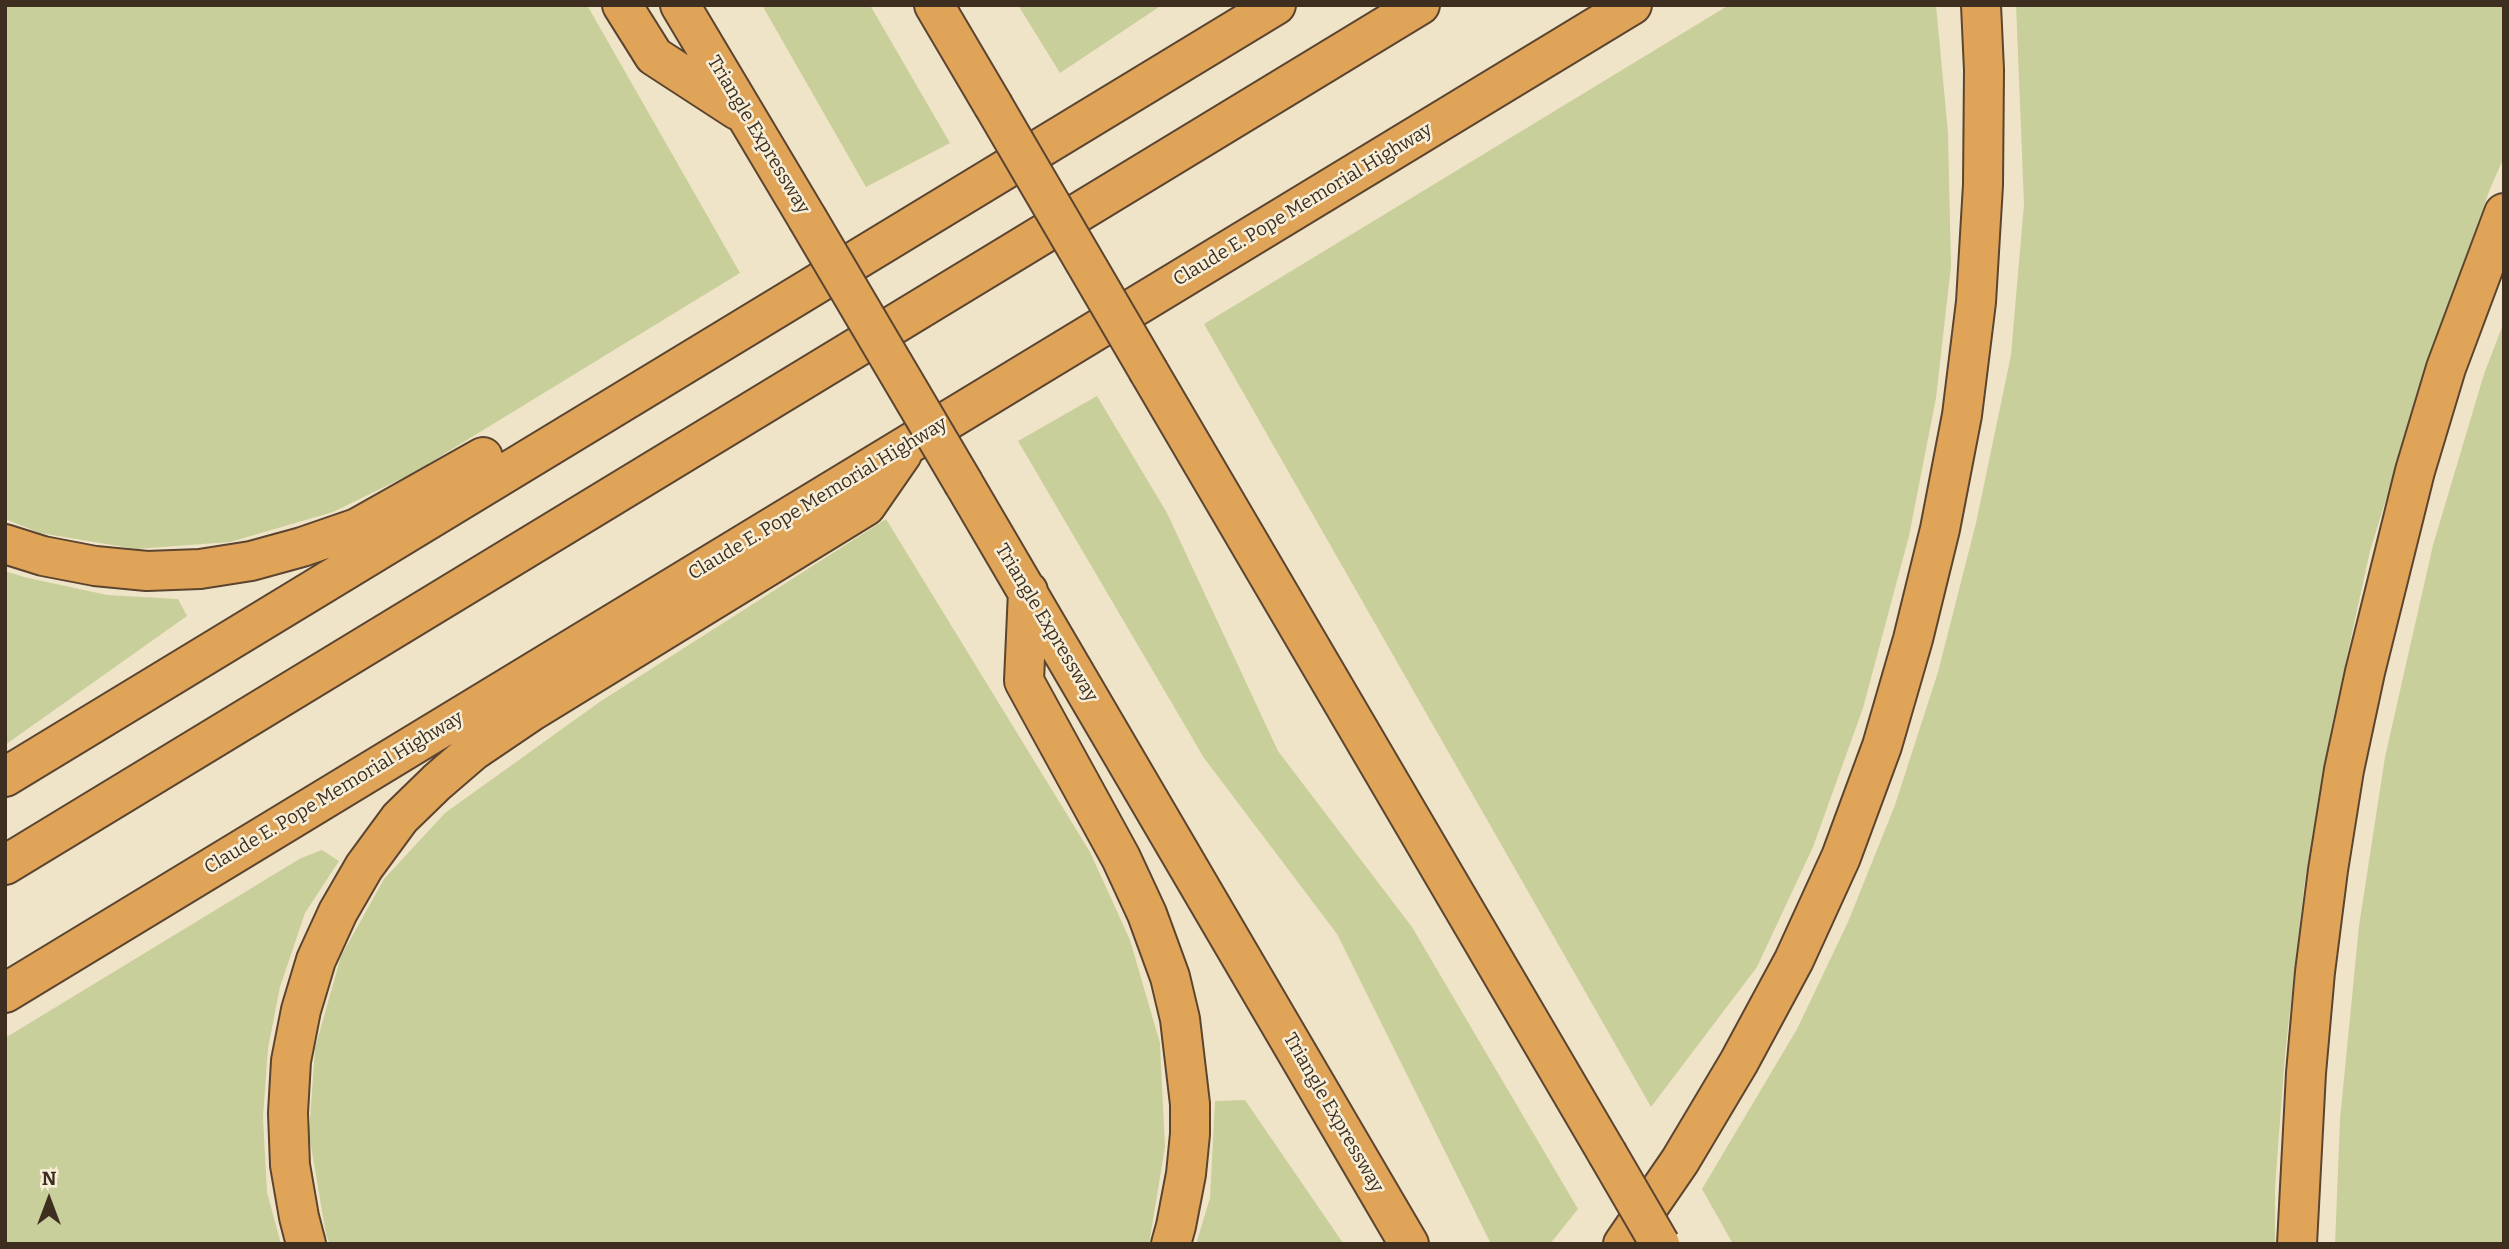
<!DOCTYPE html>
<style>
body{margin:0}
#map{position:relative;width:2509px;height:1249px;overflow:hidden;background:#f0e4c8;font-family:Bitter,serif}
canvas{display:block}
.frame{position:absolute;inset:0;border:7px solid #3d2e20;pointer-events:none}
.north{position:absolute;left:14px;top:1165px;width:70px;height:70px;-webkit-text-stroke:5px #f7eed8;paint-order:stroke;rotate:0deg;font-size:19px;font-weight:700;line-height:28px;text-align:center;color:#3d2e20}
.north::after{content:'';display:block;margin:auto;width:24px;height:32px;background:#3d2e20;clip-path:polygon(50% 0,100% 100%,50% 72%,0 100%)}
</style>
<div id="map">
<canvas width="2509" height="1249"></canvas>
<div class="frame"></div>
<div class="north">N</div>
</div>
<script>
const ctx = document.querySelector('canvas').getContext('2d');
ctx.lineJoin = 'round';
function paint(path, color) { ctx.fillStyle = color; ctx.fill(path, 'evenodd'); }
const shape = rows => new Path2D(rows.map(r => 'M' + r).join(''));
function strokePath(path, color, width, dash) { ctx.strokeStyle = color; ctx.lineWidth = width; ctx.lineCap = dash ? 'butt' : 'round'; ctx.setLineDash(dash || []); ctx.stroke(path); }
function write(font, color, halo, rows, align = 'center') {
  ctx.font = font + ' Bitter,serif'; ctx.lineWidth = 5; ctx.setLineDash([]); ctx.textBaseline = 'middle'; ctx.strokeStyle = halo; ctx.fillStyle = color; for (const [text, x, y, turn = 0] of rows) {
    ctx.save(); ctx.translate(x, y); ctx.rotate((+turn || 0) * Math.PI / 180); ctx.textAlign = isNaN(turn) ? turn : align; if (halo) ctx.strokeText(text, 0, 0); ctx.fillText(text, 0, 0); ctx.restore();
  }
}
const green = shape([
 [5,5,587,5,740,273,413,473,333,512,230,542,136,549,40,533,5,519],
 [762,5,870,5,950,143,866,187],
 [1018,5,1162,5,1060,73],
 [1729,5,1936,5,1948,133,1951,266,1936,398,1909,536,1863,708,1813,847,1757,967,1651,1107,1204,324],
 [2016,5,2504,5,2504,157,2490,189,2432,350,2370,551,2330,734,2304,887,2285,1055,2275,1188,2275,1244,1733,1244,1702,1189,1797,1029,1848,922,1895,805,1938,672,1976,523,2011,355,2024,204],
 [2504,322,2504,1244,2335,1244,2340,1119,2359,926,2385,757,2433,545,2484,374],
 [1097,396,1167,513,1278,751,1412,927,1578,1209,1550,1244,1491,1244,1337,934,1204,758,1018,441],
 [886,519,1090,852,1130,940,1160,1043,1165,1147,1149,1244,330,1244,326,1235,309,1134,315,1048,341,956,384,879,445,813,601,701],
 [5,571,24,577,107,595,178,599,187,616,5,745],
 [322,850,339,861,305,913,280,987,268,1048,263,1117,267,1192,281,1244,5,1244,5,1038,301,858],
 [1245,1100,1343,1243,1344,1244,1196,1244,1210,1198,1215,1101]
]);
const highway = shape([
 [622,5,654,56,737,110],
 [680,5,807,218],
 [934,5,993,105],
 [1149,372,1607,1153],
 [964,484,1409,1244],
 [5,544,43,556,95,566,147,571,200,569,251,561,302,547,357,528,483,457],
 [1028,591,1024,681,1121,858,1147,914,1170,977,1180,1019,1190,1104,1190,1134,1186,1174,1176,1226,1171,1244],
 [5,777,1276,5],
 [5,865,1420,5],
 [5,993,1632,5],
 [306,1244,299,1217,290,1165,288,1113,291,1061,301,1010,316,960,338,912,364,867,400,818,437,782,473,751,532,711,866,506,902,454],
 [1623,1244,1680,1161,1739,1062,1794,960,1841,857,1882,746,1913,639,1940,529,1962,415,1976,302,1983,185,1984,70,1981,5],
 [2297,1244,2306,1073,2315,972,2328,870,2344,770,2365,672,2415,471,2446,368,2504,213]
]);
const highwayBridge = shape([
 [993,105,1149,372],
 [807,218,964,484],
 [1607,1153,1660,1244]
]);
const streetNames = [
 ["Triangle Expressway",758,135,59],
 ["Claude E. Pope Memorial Highway",1303,205,-31],
 ["Claude E. Pope Memorial Highway",818,499,-31],
 ["Triangle Expressway",1046,623,59],
 ["Claude E. Pope Memorial Highway",334,793,-31],
 ["Triangle Expressway",1333,1113,60]
];
paint(green, '#c9cf9b');
strokePath(highway, '#5b4430', 42);
strokePath(highway, '#e0a458', 38);
strokePath(highwayBridge, '#5b4430', 42, []);
strokePath(highwayBridge, '#e0a458', 38);
write('19px', '#3d2e20', '#f7eed8', streetNames);
</script>
